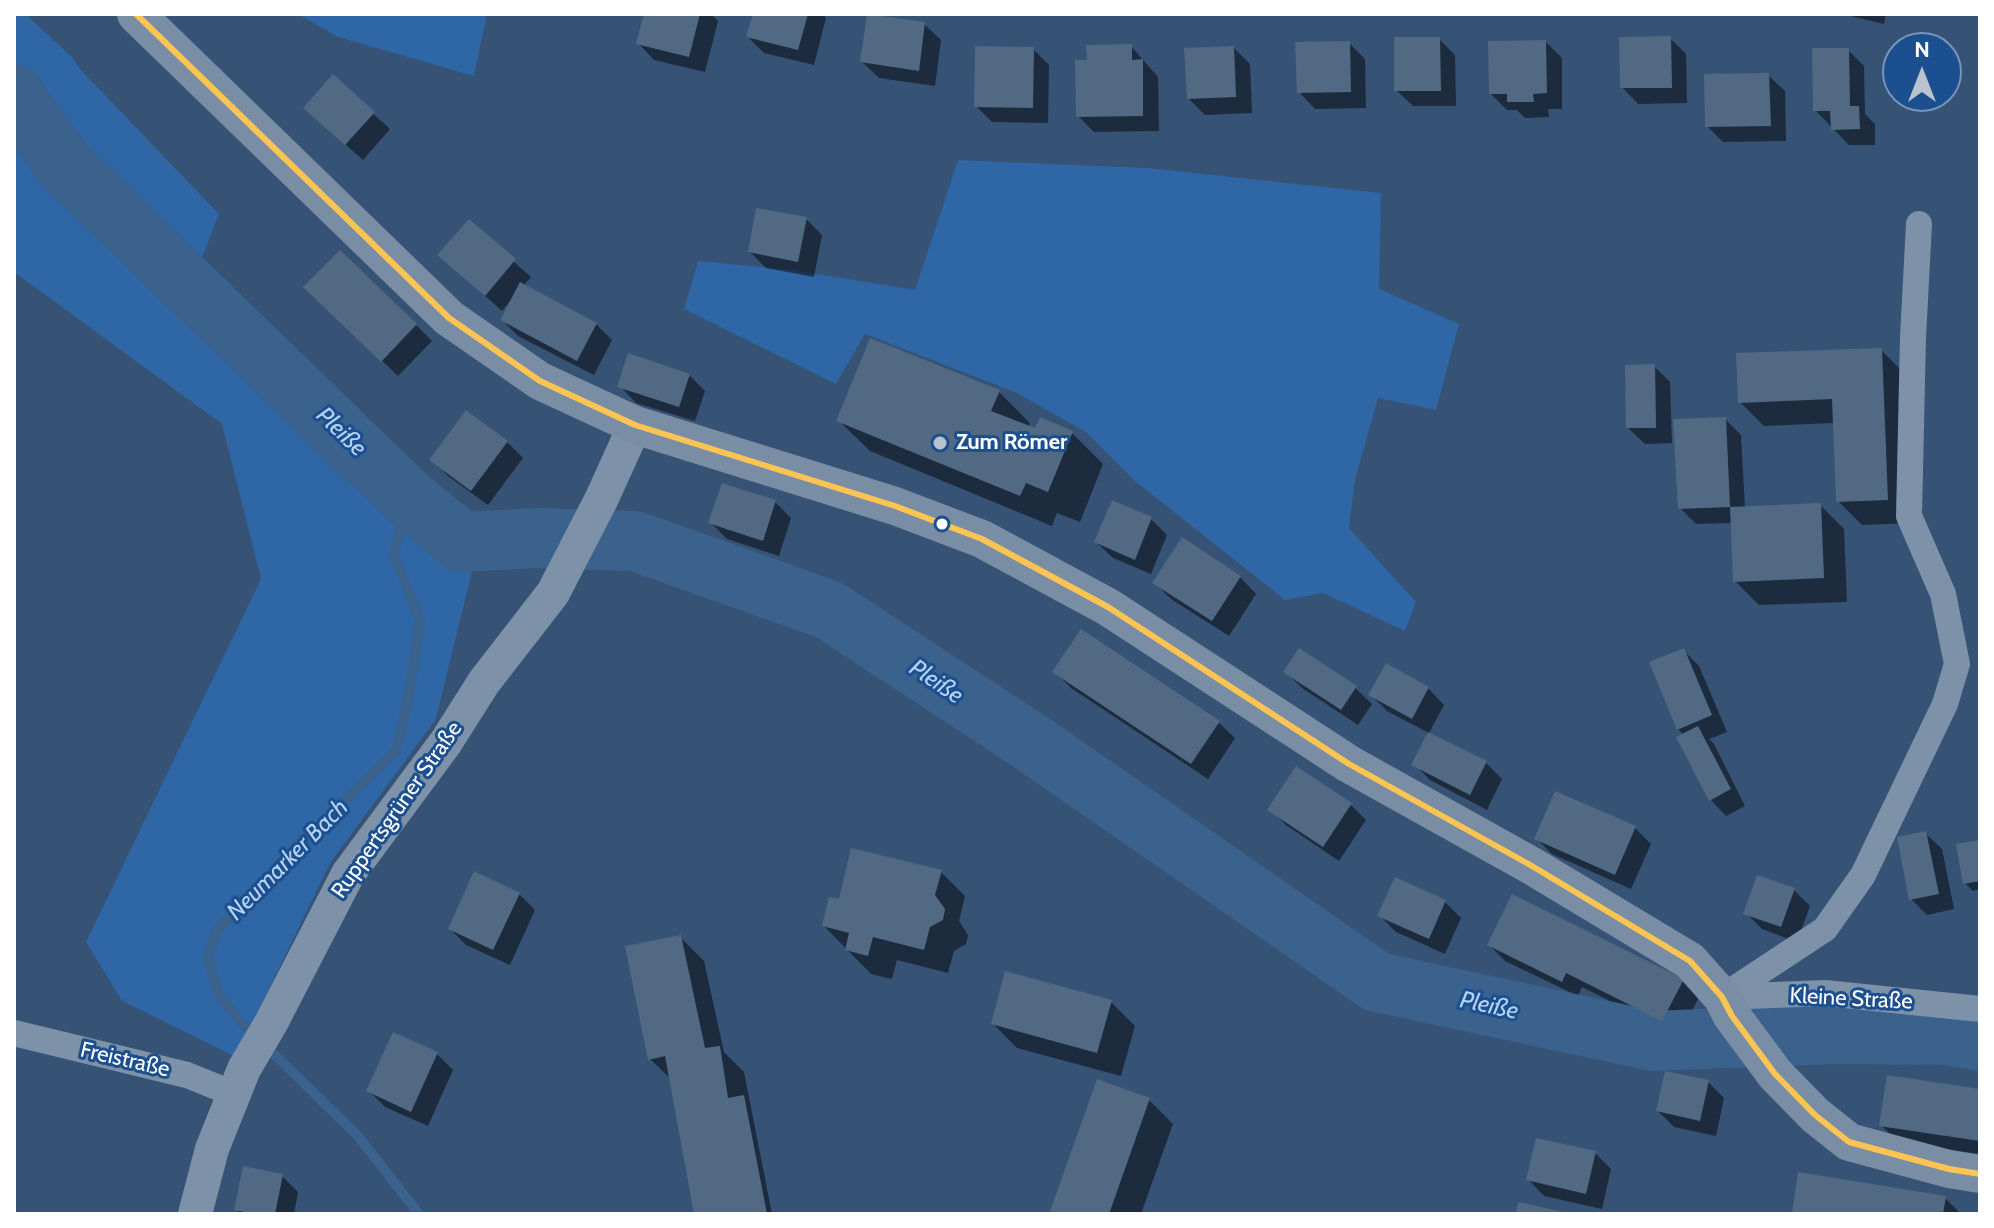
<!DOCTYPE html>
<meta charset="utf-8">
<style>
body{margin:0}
#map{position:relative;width:1994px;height:1228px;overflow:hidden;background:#365274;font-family:Cabin,sans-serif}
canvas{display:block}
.frame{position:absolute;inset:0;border:16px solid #fff;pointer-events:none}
.north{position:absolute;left:1882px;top:32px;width:80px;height:80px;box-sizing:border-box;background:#1b4f8f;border:2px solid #7695bc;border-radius:50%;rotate:0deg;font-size:22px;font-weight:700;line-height:32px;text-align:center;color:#fff}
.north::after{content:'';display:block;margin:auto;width:28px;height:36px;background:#b9c2ce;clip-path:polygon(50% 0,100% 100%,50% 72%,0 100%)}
</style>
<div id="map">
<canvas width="1994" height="1228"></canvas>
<div class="frame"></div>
<div class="north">N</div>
</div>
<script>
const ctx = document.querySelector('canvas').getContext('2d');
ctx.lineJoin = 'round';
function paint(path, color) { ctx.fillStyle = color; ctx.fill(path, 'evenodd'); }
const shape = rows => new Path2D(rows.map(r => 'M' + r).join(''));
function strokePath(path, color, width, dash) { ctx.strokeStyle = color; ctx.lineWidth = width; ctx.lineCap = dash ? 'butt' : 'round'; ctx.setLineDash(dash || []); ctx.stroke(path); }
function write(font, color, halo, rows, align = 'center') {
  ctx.font = font + ' Cabin,sans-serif'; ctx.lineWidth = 6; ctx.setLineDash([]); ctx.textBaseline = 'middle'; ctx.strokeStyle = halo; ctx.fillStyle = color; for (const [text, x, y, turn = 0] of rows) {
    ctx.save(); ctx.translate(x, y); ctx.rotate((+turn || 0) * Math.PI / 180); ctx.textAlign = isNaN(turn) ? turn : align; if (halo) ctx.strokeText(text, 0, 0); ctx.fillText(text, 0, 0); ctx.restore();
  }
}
const green = shape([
 [14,14,25,14,72,57,80,69,219,214,195,276,472,571,436,719,330,863,236,1057,122,1001,86,942,261,579,222,424,14,272],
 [298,14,487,14,474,76,338,37],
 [958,160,1147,168,1381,193,1379,289,1459,324,1436,410,1378,398,1355,480,1349,528,1416,602,1405,631,1323,593,1285,600,1135,481,1086,432,1017,393,865,334,836,384,684,309,698,261,792,270,915,290]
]);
const shadow = shape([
 [646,14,711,14,718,21,705,72,654,60,638,43],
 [755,14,822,14,826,18,814,65,764,53,748,37],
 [1842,14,1886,14,1884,24],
 [924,24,941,40,935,86,879,78,862,62],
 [1670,38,1686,54,1687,103,1638,104,1622,87],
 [1439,39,1455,55,1456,106,1413,106,1396,90],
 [1546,42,1562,58,1562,109,1548,109,1549,117,1525,118,1517,110,1507,110,1491,94],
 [1349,43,1365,59,1366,108,1315,109,1299,92],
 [1131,46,1158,77,1159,131,1094,132,1078,116,1089,62],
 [1234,48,1250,64,1252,113,1205,115,1189,99],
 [1033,49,1049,65,1048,123,992,122,976,106],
 [1848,50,1864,66,1865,114,1875,124,1875,145,1849,145,1815,110],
 [1768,75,1785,91,1786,141,1723,142,1707,126],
 [333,77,390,129,363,160,322,124],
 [806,219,822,235,814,277,766,268,750,252],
 [469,222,531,277,523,286,596,324,612,340,594,375,518,336,502,320,511,300,502,311,440,255],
 [306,287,416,325,432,341,398,376],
 [1881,350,1905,374,1911,523,1862,525,1838,501,1835,423,1764,426,1740,402],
 [1654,366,1670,382,1672,443,1645,444,1628,428],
 [689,375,705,391,695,421,636,403,620,386],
 [999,392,1030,423,1028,428,1072,433,1103,464,1080,522,1057,513,1052,526,870,451,838,420],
 [1725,419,1741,435,1745,508,1820,505,1844,529,1847,602,1759,605,1735,581,1733,523,1696,524,1680,508],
 [507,442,523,458,488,505,448,476,432,460],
 [775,502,791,518,779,556,727,539,711,523],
 [1113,503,1151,519,1167,535,1151,574,1113,558,1096,542],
 [1182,540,1240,577,1256,594,1229,636,1171,599,1155,583],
 [1683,650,1699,666,1727,732,1709,739,1714,744,1745,806,1726,816,1710,799,1684,735,1678,729],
 [1055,672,1218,722,1235,738,1208,779,1071,688],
 [1286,672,1355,688,1372,704,1358,725,1302,688],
 [1428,688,1444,705,1429,733,1387,711,1371,695],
 [1429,734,1486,763,1502,779,1487,810,1430,780,1414,764],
 [1350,804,1366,820,1339,861,1286,825,1270,809],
 [1635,828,1651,844,1631,889,1552,854,1536,838],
 [1925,833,1942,849,1954,909,1927,915,1911,899],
 [1980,842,1980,889,1973,891,1965,883],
 [941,872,965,896,959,921,968,935,966,944,954,951,948,973,897,960,892,979,871,974,824,926],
 [1794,890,1810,906,1797,942,1762,929,1746,913],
 [519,894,535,910,510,965,466,945,450,929],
 [1445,902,1461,918,1445,954,1396,932,1380,916],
 [680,937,704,961,724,1052,744,1072,772,1214,696,1214,672,1080,650,1059],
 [1489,945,1683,980,1699,997,1679,1036,1582,987,1578,996,1505,961],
 [1111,1002,1135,1026,1121,1076,1017,1048,993,1024],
 [437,1054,453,1070,428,1126,385,1107,369,1091],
 [1708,1082,1724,1098,1716,1136,1674,1127,1658,1111],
 [1980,1091,1980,1154,1898,1142,1882,1126],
 [1149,1100,1173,1124,1141,1214,1051,1214],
 [1595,1153,1611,1169,1602,1209,1544,1196,1528,1179],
 [282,1176,298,1192,294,1214,241,1214,236,1209],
 [1945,1198,1961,1214,1794,1214]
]);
const stream = shape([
 [407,497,394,555,420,621,409,696,396,751,300,843,216,932,208,958,218,993,240,1021,357,1135,419,1214]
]);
const river = shape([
 [14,94,64,165,407,497,462,542,536,538,635,541,829,610,1029,741,1377,982,1653,1041,1833,1034,1949,1035,1980,1041]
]);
const building = shape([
 [644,14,700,14,689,57,636,44],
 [753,14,808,14,798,50,746,37],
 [867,14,925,22,919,71,860,62],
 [1671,36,1672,88,1620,88,1619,37],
 [1394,37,1440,37,1441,91,1394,91],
 [1546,40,1547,93,1533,94,1534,102,1507,102,1507,94,1489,94,1488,41],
 [1350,41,1351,92,1297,93,1295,42],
 [1132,44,1132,60,1143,59,1143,116,1076,117,1075,60,1087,60,1086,45],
 [975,46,1034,47,1033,108,974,107],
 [1234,46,1236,97,1187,99,1184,48],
 [1812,48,1849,48,1850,106,1859,106,1860,129,1831,130,1830,111,1813,111],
 [1769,73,1771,126,1705,127,1704,74],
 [333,74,375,112,345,145,303,108],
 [756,208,807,217,798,262,748,252],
 [469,219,516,259,485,296,437,255],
 [340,250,417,324,381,362,303,287],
 [520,282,597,323,577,361,500,320],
 [870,338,1000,390,991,411,1035,428,1040,417,1073,431,1048,492,1026,483,1020,496,836,421],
 [1882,348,1888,500,1836,502,1832,399,1738,403,1736,353],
 [628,353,690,374,679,407,617,387],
 [1655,364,1656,428,1626,428,1625,365],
 [466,410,508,441,471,491,429,460],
 [1726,417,1730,507,1678,509,1673,419],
 [722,483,776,500,763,541,708,523],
 [1112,500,1152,517,1135,560,1094,542],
 [1821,503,1824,578,1733,582,1730,507],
 [1182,537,1241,576,1212,621,1152,583],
 [1081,629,1220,721,1191,764,1052,672],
 [1299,648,1357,686,1341,710,1283,672],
 [1684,648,1712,715,1677,730,1649,662],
 [1386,663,1429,687,1412,719,1368,695],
 [1698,726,1731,789,1709,801,1676,737],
 [1428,732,1487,761,1470,795,1411,765],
 [1296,766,1352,803,1323,847,1267,810],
 [1555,791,1636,826,1615,875,1534,839],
 [1926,831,1939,894,1909,900,1897,837],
 [1980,840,1980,881,1963,884,1956,844],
 [851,848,942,870,935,895,945,909,943,920,930,927,924,950,873,937,868,956,845,950,849,933,822,926,829,897,839,899],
 [474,871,520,893,493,950,448,929],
 [1757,875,1795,888,1781,927,1743,914],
 [1395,877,1446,900,1429,939,1377,916],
 [1512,894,1684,979,1662,1021,1566,973,1562,982,1487,945],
 [681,935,705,1048,720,1046,728,1098,744,1095,767,1214,694,1214,665,1056,648,1060,625,946],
 [1005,971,1112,1000,1097,1053,991,1024],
 [393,1032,438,1052,411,1112,366,1091],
 [1665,1071,1709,1080,1700,1121,1656,1111],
 [1887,1075,1980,1089,1980,1141,1879,1126],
 [1097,1079,1150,1098,1109,1214,1049,1214],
 [1536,1138,1596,1151,1586,1194,1526,1180],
 [243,1166,283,1174,275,1214,254,1214,234,1210],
 [1798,1172,1946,1196,1943,1214,1792,1214],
 [1518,1202,1568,1213,1568,1214,1516,1214]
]);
const minor = shape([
 [1722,997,1825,929,1863,875,1945,704,1957,664,1943,594,1909,516,1913,337,1919,224],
 [1722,997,1825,993,1980,1009],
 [14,1033,187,1075,234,1094]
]);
const tertiary = shape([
 [195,1214,212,1149,244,1069,271,1023,348,874,446,742,484,682,553,593,602,498,635,425]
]);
const secondary = shape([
 [136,14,449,318,540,381,635,425,895,506,982,539,1108,607,1349,764,1532,866,1690,961,1722,997,1732,1016,1775,1074,1815,1115,1849,1142,1949,1169,1980,1174]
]);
const bus1 = shape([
 [136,14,449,318,540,381,635,425,895,506,982,539,1108,607,1349,764,1532,866,1690,961,1722,997,1732,1016,1775,1074,1815,1115,1849,1142,1949,1169,1980,1174]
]);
const markers = [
 [940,443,8,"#b9c2ce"],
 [942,524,7,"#fff"]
];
const poiNames = [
 ["Zum Römer",956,443]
];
const streetNames = [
 ["Ruppertsgrüner Straße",397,810,-55],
 ["Kleine Straße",1851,999,3],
 ["Freistraße",125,1060,13]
];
const waterNames = [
 ["Pleiße",341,432,44],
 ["Pleiße",936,682,34],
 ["Neumarker Bach",288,860,-45],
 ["Pleiße",1489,1006,12]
];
paint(green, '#2f66a5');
paint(shadow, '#0007');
strokePath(stream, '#3b618d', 10);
strokePath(river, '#3b618d', 60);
paint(building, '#526984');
strokePath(minor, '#7d92a8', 26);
strokePath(tertiary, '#7d92a8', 34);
strokePath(secondary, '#798da4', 38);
strokePath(bus1, '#fcc553', 6);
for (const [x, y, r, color] of markers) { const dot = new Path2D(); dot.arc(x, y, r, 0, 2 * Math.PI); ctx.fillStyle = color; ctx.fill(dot); strokePath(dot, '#1b4f8f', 3); }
write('bold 22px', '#fff', '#1b4f8f', poiNames, 'left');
write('22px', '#fff', '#1b4f8f', streetNames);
write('italic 24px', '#b5d3f5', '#1b4f8f', waterNames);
</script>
